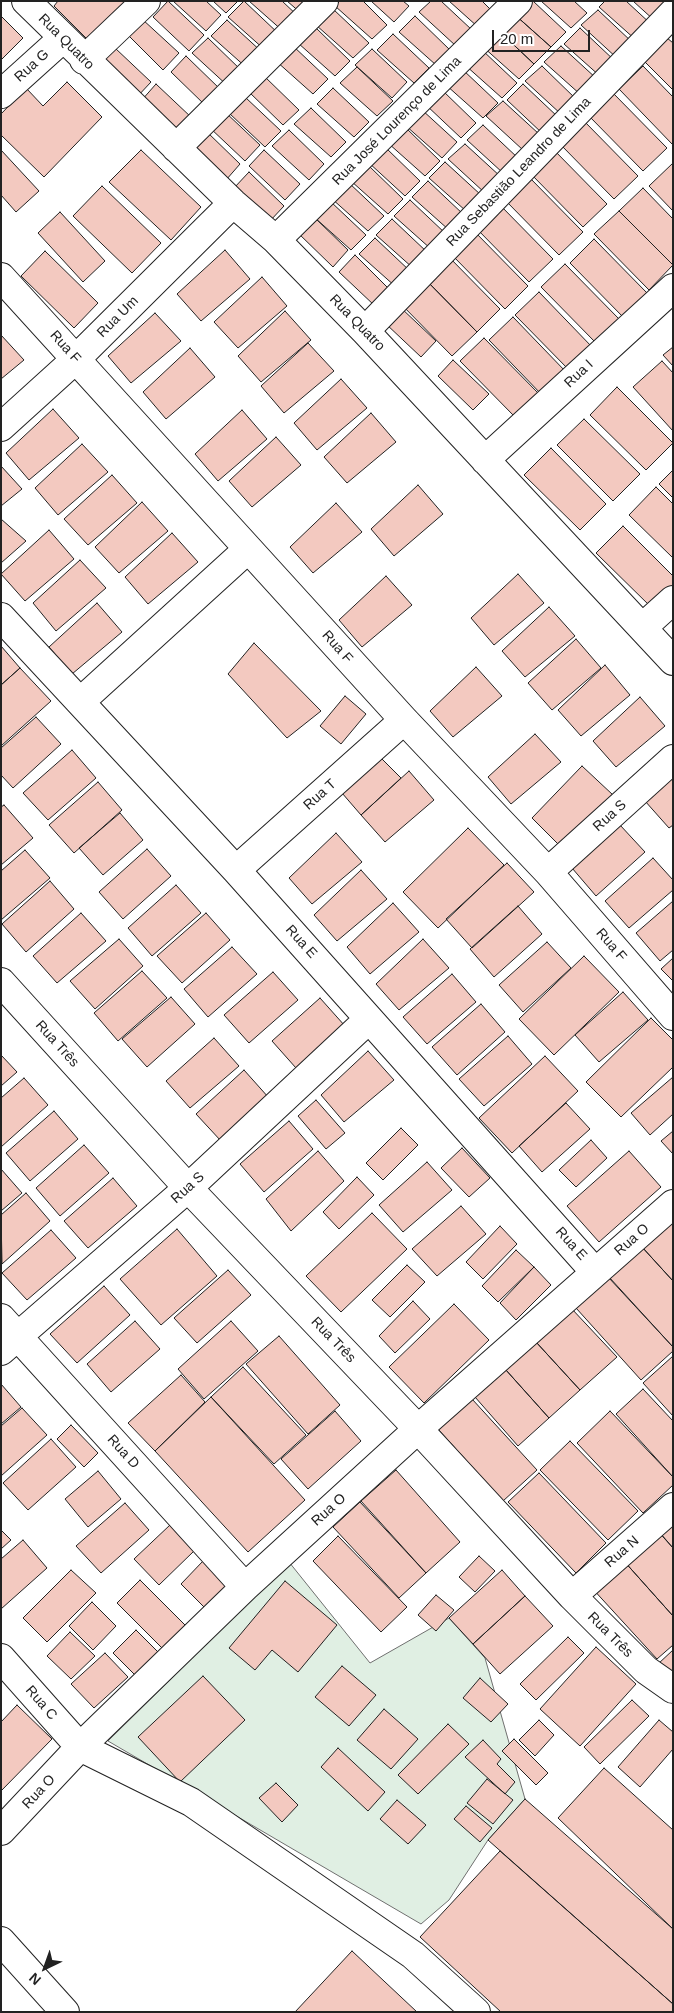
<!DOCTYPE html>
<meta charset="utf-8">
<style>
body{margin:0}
#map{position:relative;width:674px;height:2013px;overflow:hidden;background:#fff;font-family:Arial,sans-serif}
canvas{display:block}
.frame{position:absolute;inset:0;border:2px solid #222;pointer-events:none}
.north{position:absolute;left:20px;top:1943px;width:50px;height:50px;-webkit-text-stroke:4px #fff;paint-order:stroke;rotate:222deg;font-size:14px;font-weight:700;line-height:20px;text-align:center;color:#222}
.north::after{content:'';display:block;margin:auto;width:18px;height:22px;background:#222;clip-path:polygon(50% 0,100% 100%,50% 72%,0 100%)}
.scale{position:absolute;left:492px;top:30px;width:98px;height:22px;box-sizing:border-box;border:2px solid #222;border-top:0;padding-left:6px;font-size:15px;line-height:18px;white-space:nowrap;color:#222;-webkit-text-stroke:4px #fff;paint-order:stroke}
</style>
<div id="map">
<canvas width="674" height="2013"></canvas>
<div class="frame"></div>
<div class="north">N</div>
<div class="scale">20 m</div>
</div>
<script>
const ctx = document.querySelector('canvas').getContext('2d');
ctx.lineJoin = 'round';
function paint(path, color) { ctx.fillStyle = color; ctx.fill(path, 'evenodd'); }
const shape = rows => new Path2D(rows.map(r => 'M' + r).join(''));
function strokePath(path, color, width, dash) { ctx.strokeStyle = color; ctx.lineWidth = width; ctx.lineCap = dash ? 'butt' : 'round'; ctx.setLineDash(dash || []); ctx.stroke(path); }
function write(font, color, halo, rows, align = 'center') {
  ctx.font = font + ' Arial,sans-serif'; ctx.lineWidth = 4; ctx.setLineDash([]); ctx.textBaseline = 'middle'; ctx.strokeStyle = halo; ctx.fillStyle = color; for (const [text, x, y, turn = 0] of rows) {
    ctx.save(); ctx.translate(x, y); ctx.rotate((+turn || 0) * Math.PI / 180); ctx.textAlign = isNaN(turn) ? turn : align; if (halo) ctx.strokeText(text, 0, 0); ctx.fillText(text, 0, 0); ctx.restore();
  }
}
const green = shape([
 [289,1562,370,1663,449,1618,485,1658,525,1799,488,1840,449,1900,421,1924,108,1741,289,1562]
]);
const building = shape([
 [58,1,126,1,88,40,54,6,58,1],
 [168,1,204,35,189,51,153,17,168,1],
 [173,1,206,1,221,15,206,31,173,1],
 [213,1,238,1,226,13,213,1],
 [244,1,280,35,265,50,228,17,244,1],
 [249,1,282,1,299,17,284,32,249,1],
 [287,1,315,1,302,14,287,1],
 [340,1,363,1,387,25,372,39,335,6,340,1],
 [371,1,403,1,409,6,394,22,371,1],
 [431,1,441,1,472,30,456,46,419,12,431,1],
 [449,1,482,1,493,12,478,27,449,1],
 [528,1,533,1,566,32,551,47,514,14,528,1],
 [541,1,574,1,587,13,571,28,541,1],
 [605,1,626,1,652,25,636,40,599,7,605,1],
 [633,1,665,1,670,6,655,21,633,1],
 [333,9,369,43,353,58,316,25,333,9],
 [598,10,633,43,618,59,581,25,598,10],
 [514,14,551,47,534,64,498,30,514,14],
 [1,16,23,38,1,60,1,16],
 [415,16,450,50,436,65,399,32,415,16],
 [142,19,179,53,163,70,128,35,142,19],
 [227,20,263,53,248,69,211,36,227,20],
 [315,27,350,61,335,76,298,43,315,27],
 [580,28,616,62,601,77,564,44,580,28],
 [498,30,534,64,519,79,482,46,498,30],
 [393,34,429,68,414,83,377,50,393,34],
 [666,37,673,43,673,90,643,60,666,37],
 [208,38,243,72,229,87,192,53,208,38],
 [292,45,328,79,313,94,276,61,292,45],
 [561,46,597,79,581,95,544,62,561,46],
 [115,48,151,82,136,98,100,64,115,48],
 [372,49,407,82,392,98,355,65,372,49],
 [481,49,517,83,502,98,465,65,481,49],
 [186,56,221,90,206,106,171,72,186,56],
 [542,66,577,100,562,115,525,81,542,66],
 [643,66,673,97,673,145,619,89,643,66],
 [357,67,393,101,377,116,340,83,357,67],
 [462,69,498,103,483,118,446,85,462,69],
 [263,75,299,110,283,125,248,91,263,75],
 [67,82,102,117,44,177,1,135,1,114,26,88,43,106,67,82],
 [156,84,192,118,177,134,141,101,156,84],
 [523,84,559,118,543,134,507,100,523,84],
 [333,88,369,122,354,137,317,104,333,88],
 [441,89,476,123,461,138,425,104,441,89],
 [612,92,667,148,643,171,588,115,612,92],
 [245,97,281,131,265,147,229,113,245,97],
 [503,101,539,134,523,150,486,116,503,101],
 [311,108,346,142,331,157,294,124,311,108],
 [421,109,457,142,442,158,405,125,421,109],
 [224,111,260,145,245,161,209,127,224,111],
 [583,120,638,176,614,199,559,143,583,120],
 [483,125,519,159,503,173,467,140,483,125],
 [405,127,440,161,425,176,388,143,405,127],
 [205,130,240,164,226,180,189,146,205,130],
 [289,130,324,164,309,180,272,146,289,130],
 [465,144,501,177,485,193,448,159,465,144],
 [385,147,420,181,405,196,368,162,385,147],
 [552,148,607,204,583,227,528,171,552,148],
 [1,150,39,191,16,212,1,195,1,150],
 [141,150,201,207,171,240,109,182,141,150],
 [264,150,300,184,285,200,249,166,264,150],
 [445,162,481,195,466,211,429,178,445,162],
 [673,163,673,211,649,186,673,163],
 [368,165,403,199,388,214,351,181,368,165],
 [249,172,284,206,269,222,234,188,249,172],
 [528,176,583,232,559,255,504,199,528,176],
 [428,181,464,215,449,230,412,197,428,181],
 [348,182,384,216,368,231,331,198,348,182],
 [102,186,161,243,132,273,73,216,102,186],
 [643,188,673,219,673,265,619,211,643,188],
 [410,200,446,234,431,249,394,216,410,200],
 [330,201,366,235,351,250,314,217,330,201],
 [498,203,553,259,529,282,474,226,498,203],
 [619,211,673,265,649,290,594,234,619,211],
 [60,212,105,261,83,282,38,233,60,212],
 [313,216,348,250,333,267,297,232,313,216],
 [392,219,428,253,413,268,376,235,392,219],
 [473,230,528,286,505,309,450,253,473,230],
 [375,238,411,272,396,287,359,254,375,238],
 [594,239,649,295,625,319,570,263,594,239],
 [225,250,250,279,201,321,177,294,225,250],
 [45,251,98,303,74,328,21,276,45,251],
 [445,253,500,309,477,332,422,276,445,253],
 [355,255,390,290,375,306,339,272,355,255],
 [565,264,620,320,596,343,541,287,565,264],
 [422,276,477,332,452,356,397,300,422,276],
 [262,277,287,306,238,348,214,322,262,277],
 [539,292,593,348,570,371,515,315,539,292],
 [400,307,436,341,421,357,385,323,400,307],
 [285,311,311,340,261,382,238,356,285,311],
 [155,313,181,341,131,383,108,356,155,313],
 [513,317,567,373,543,396,489,340,513,317],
 [1,335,24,360,1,379,1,335],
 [484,338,539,394,515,417,460,361,484,338],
 [308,343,334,371,284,413,261,386,308,343],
 [673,347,673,366,663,355,673,347],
 [190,348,215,377,166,419,143,392,190,348],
 [453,360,489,394,473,410,438,376,453,360],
 [662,361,673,373,673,431,633,387,662,361],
 [341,379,367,408,317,450,294,423,341,379],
 [617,387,673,443,646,470,590,415,617,387],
 [53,409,79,438,29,480,6,453,53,409],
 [242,410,267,439,218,481,195,454,242,410],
 [371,413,396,442,347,483,324,457,371,413],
 [584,419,640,474,613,501,557,445,584,419],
 [276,437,301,465,252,507,229,481,276,437],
 [82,444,108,472,58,515,35,488,82,444],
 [551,448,606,504,580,530,524,475,551,448],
 [1,466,22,489,1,506,1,466],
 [673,470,673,498,659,484,673,470],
 [112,475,137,503,88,545,64,519,112,475],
 [418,485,443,514,394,556,371,529,418,485],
 [656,487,673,504,673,558,629,515,656,487],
 [142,502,168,531,119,573,95,547,142,502],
 [336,503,362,532,313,573,290,547,336,503],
 [1,519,26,541,1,563,1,519],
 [623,526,673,576,673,587,652,608,596,553,623,526],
 [49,530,74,559,25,601,1,574,49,530],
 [172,533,198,562,148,604,125,577,172,533],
 [80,560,106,588,56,631,33,603,80,560],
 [518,574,544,603,494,645,471,618,518,574],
 [386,576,412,605,362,647,339,620,386,576],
 [97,603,122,632,72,674,49,647,97,603],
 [549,607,575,636,525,677,502,651,549,607],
 [576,639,601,668,552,710,528,683,576,639],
 [254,643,321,711,287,738,228,674,254,643],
 [1,646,20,668,1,685,1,646],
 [605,665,630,695,581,736,558,710,605,665],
 [476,667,502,696,453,737,430,711,476,667],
 [20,668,51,701,1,746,1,685,20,668],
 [345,696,366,714,341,744,320,726,345,696],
 [640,697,665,726,616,767,593,741,640,697],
 [36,717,61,744,13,788,1,775,1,748,36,717],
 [535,734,561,762,511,804,488,777,535,734],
 [72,750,96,778,48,820,23,793,72,750],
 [379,756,401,778,361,815,342,793,379,756],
 [582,766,613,795,562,848,532,818,582,766],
 [409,771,434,800,385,842,361,815,409,771],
 [673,776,673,825,669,828,645,801,673,776],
 [98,782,122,810,74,853,49,825,98,782],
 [4,805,33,838,1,865,1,807,4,805],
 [120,813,143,840,103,875,79,848,120,813],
 [620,825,645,852,596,896,572,868,620,825],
 [468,828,504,865,438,928,403,892,468,828],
 [336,833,362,862,312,904,289,878,336,833],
 [147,849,171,876,123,919,99,892,147,849],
 [25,850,50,878,1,920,1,871,25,850],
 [653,858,673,880,673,890,629,928,605,901,653,858],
 [507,863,534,892,472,948,446,919,507,863],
 [361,870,387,899,337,941,314,915,361,870],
 [50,881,74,909,26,952,2,924,50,881],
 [176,885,201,913,152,956,128,928,176,885],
 [673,901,673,950,660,961,636,933,673,901],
 [393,903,419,932,370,974,347,947,393,903],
 [518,906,542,934,494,977,470,949,518,906],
 [81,913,106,941,57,983,33,956,81,913],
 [206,913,230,940,182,983,157,956,206,913],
 [119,939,143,966,95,1009,70,981,119,939],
 [423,939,449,968,399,1010,376,984,423,939],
 [547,942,571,968,523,1012,499,985,547,942],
 [232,947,257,974,208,1017,184,989,232,947],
 [584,956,619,992,554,1055,519,1019,584,956],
 [673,958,673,981,661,969,673,958],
 [142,971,167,998,118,1041,94,1013,142,971],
 [273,972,298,1000,249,1043,224,1015,273,972],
 [452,974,476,1002,427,1044,403,1017,452,974],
 [623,992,648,1020,599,1062,575,1035,623,992],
 [171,997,195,1024,147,1067,122,1039,171,997],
 [320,998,345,1026,296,1068,272,1041,320,998],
 [481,1004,505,1032,457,1075,432,1047,481,1004],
 [651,1018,673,1040,673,1067,621,1117,586,1082,651,1018],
 [508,1036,532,1064,484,1106,459,1079,508,1036],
 [214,1038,239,1066,190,1108,166,1081,214,1038],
 [368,1051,394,1080,344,1122,321,1095,368,1051],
 [1,1055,17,1072,1,1086,1,1055],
 [545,1056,578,1091,512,1153,479,1118,545,1056],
 [244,1070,269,1098,221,1141,196,1114,244,1070],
 [673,1077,673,1114,650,1135,631,1113,673,1077],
 [24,1078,48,1105,1,1147,1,1098,24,1078],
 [316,1100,345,1133,326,1149,298,1116,316,1100],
 [566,1103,590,1129,542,1172,519,1146,566,1103],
 [54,1111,78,1139,30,1181,6,1153,54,1111],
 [289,1121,313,1149,264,1192,240,1164,289,1121],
 [401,1128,418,1145,383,1180,366,1163,401,1128],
 [673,1131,673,1154,661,1141,673,1131],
 [591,1140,607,1158,576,1187,559,1170,591,1140],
 [84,1145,109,1173,60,1216,36,1188,84,1145],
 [462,1148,490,1178,469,1197,441,1168,462,1148],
 [318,1151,344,1181,291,1231,266,1199,318,1151],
 [629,1151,661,1187,599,1242,567,1206,629,1151],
 [427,1162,452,1190,403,1232,379,1205,427,1162],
 [1,1169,22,1193,1,1211,1,1169],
 [357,1177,374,1195,339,1229,323,1212,357,1177],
 [113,1178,137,1206,88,1248,64,1221,113,1178],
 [26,1193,50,1221,2,1264,1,1215,26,1193],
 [461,1206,486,1234,437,1276,412,1249,461,1206],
 [372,1213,407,1249,341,1312,306,1276,372,1213],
 [673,1219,673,1281,642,1247,673,1219],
 [500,1226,517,1244,483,1279,466,1262,500,1226],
 [177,1229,217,1276,161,1325,120,1279,177,1229],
 [51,1230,76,1258,27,1300,2,1273,51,1230],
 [642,1247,673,1281,673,1347,609,1277,642,1247],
 [516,1250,534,1267,498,1302,482,1286,516,1250],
 [407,1265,425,1282,390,1317,372,1300,407,1265],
 [534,1267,551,1285,516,1320,500,1303,534,1267],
 [228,1270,251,1295,197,1343,174,1318,228,1270],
 [609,1278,673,1347,673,1351,641,1380,576,1308,609,1278],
 [104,1286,130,1315,77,1363,50,1334,104,1286],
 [413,1301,430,1319,395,1353,379,1336,413,1301],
 [454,1304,489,1340,424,1403,389,1367,454,1304],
 [571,1308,617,1357,580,1390,536,1342,571,1308],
 [135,1321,160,1349,111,1392,87,1364,135,1321],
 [231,1321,258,1351,204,1399,178,1369,231,1321],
 [279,1336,340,1405,308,1434,246,1364,279,1336],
 [536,1342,580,1390,549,1418,505,1369,536,1342],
 [673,1356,673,1416,643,1383,673,1356],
 [243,1367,306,1435,274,1464,211,1397,243,1367],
 [506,1370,549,1418,518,1446,475,1397,506,1370],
 [181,1375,205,1402,155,1451,128,1423,181,1375],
 [1,1384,21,1407,1,1424,1,1384],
 [643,1389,673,1421,673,1477,616,1414,643,1389],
 [211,1397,305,1500,248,1552,155,1451,211,1397],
 [472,1399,537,1470,503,1501,438,1429,472,1399],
 [22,1408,47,1435,1,1476,1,1426,22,1408],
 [335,1411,361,1441,308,1489,281,1459,335,1411],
 [610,1411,673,1477,673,1485,643,1513,577,1443,610,1411],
 [71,1425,98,1453,84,1467,57,1439,71,1425],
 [51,1439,76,1467,28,1510,3,1483,51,1439],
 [570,1441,638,1511,608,1540,540,1470,570,1441],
 [396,1470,460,1542,426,1573,361,1501,396,1470],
 [98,1471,121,1499,88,1527,65,1499,98,1471],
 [539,1473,606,1543,576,1573,508,1502,539,1473],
 [360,1502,426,1573,399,1598,333,1527,360,1502],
 [125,1503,149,1530,101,1573,76,1546,125,1503],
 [673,1515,673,1548,661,1534,673,1515],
 [170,1525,194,1551,159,1585,134,1559,170,1525],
 [656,1529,673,1548,673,1616,623,1560,656,1529],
 [1,1530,11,1540,1,1549,1,1530],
 [338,1536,407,1607,381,1632,313,1561,338,1536],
 [23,1540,47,1568,1,1609,1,1559,23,1540],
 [479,1556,495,1571,475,1592,459,1577,479,1556],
 [204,1560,229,1584,205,1608,181,1584,204,1560],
 [623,1560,673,1616,673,1645,657,1659,591,1587,623,1560],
 [71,1570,96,1593,47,1642,23,1618,71,1570],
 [502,1570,525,1596,473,1644,449,1618,502,1570],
 [140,1580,186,1626,163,1649,117,1603,140,1580],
 [285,1581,337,1625,298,1672,272,1650,255,1670,229,1648,285,1581],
 [436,1595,454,1610,436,1631,418,1615,436,1595],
 [525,1596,553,1626,500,1674,473,1644,525,1596],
 [92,1602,116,1626,93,1650,69,1626,92,1602],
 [136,1630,160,1654,137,1677,113,1653,136,1630],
 [70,1632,95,1656,71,1679,47,1656,70,1632],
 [568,1637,584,1653,536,1700,520,1684,568,1637],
 [596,1647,636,1684,580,1746,540,1709,596,1647],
 [673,1650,673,1672,658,1664,673,1650],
 [105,1653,128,1677,94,1708,71,1684,105,1653],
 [342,1666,376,1695,349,1726,315,1697,342,1666],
 [203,1676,245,1720,180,1782,138,1737,203,1676],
 [480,1678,508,1704,491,1722,463,1698,480,1678],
 [632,1700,649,1716,600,1764,584,1747,632,1700],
 [17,1705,52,1739,1,1791,1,1722,17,1705],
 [384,1709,418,1739,391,1769,357,1740,384,1709],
 [539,1720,554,1735,535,1756,519,1740,539,1720],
 [659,1720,673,1732,673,1749,640,1787,618,1767,659,1720],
 [448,1724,469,1744,418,1794,398,1775,448,1724],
 [514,1739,548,1773,536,1785,502,1751,514,1739],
 [483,1740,501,1759,497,1764,515,1782,505,1794,465,1757,483,1740],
 [338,1748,385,1792,368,1811,321,1767,338,1748],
 [604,1768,673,1830,673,1929,558,1818,604,1768],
 [487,1779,513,1800,493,1824,467,1803,487,1779],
 [276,1783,298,1805,282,1822,259,1798,276,1783],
 [525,1799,673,1929,673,2004,488,1840,525,1799],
 [397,1800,426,1825,408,1844,380,1819,397,1800],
 [466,1806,492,1828,480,1842,454,1819,466,1806],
 [500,1851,673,2004,673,2012,501,2012,420,1937,500,1851],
 [352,1951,417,2012,295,2012,352,1951]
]);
const street = shape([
 [26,1,233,203,276,240,365,331,673,661],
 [84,60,146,1],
 [1,94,62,39],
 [176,148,324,1],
 [276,240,518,1],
 [1,277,404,720,548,872,673,1016],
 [365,331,673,13],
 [1,427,76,359,233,203],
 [485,460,673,288],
 [1,617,236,870,595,1272],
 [643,627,673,600],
 [80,702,248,549],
 [236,870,404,720],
 [548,872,673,759],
 [1,982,188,1188,418,1429,572,1596,646,1670,673,1689],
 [1,1318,245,1587],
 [1,1351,188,1188,369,1019],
 [572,1596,673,1507],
 [1,1658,80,1747,191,1802,413,1955,476,2012],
 [1,1831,80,1747,245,1587,418,1429,673,1204],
 [1,1941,65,2012]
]);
const streetNames = [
 ["Rua Quatro",66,42,45],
 ["Rua G",32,66,-42],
 ["Rua José Lourenço de Lima",397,121,-45],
 ["Rua Sebastião Leandro de Lima",519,172,-46],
 ["Rua Um",118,317,-45],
 ["Rua Quatro",357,323,46],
 ["Rua F",65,347,48],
 ["Rua I",579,374,-43],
 ["Rua F",337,647,48],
 ["Rua T",320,795,-42],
 ["Rua S",610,816,-42],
 ["Rua E",301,942,48],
 ["Rua F",611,945,49],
 ["Rua Três",57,1044,48],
 ["Rua S",188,1188,-42],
 ["Rua O",632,1240,-41],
 ["Rua E",571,1244,48],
 ["Rua Três",333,1340,46],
 ["Rua D",123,1452,48],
 ["Rua O",329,1510,-42],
 ["Rua N",622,1552,-41],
 ["Rua Três",610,1635,45],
 ["Rua C",41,1703,49],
 ["Rua O",39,1792,-47]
];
paint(green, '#e0efe3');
strokePath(green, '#6f6f6f', 1);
paint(building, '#f3c9c0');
strokePath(building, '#222', 1);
strokePath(street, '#222', 30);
strokePath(street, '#fff', 28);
write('14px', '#222', '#fff', streetNames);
</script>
